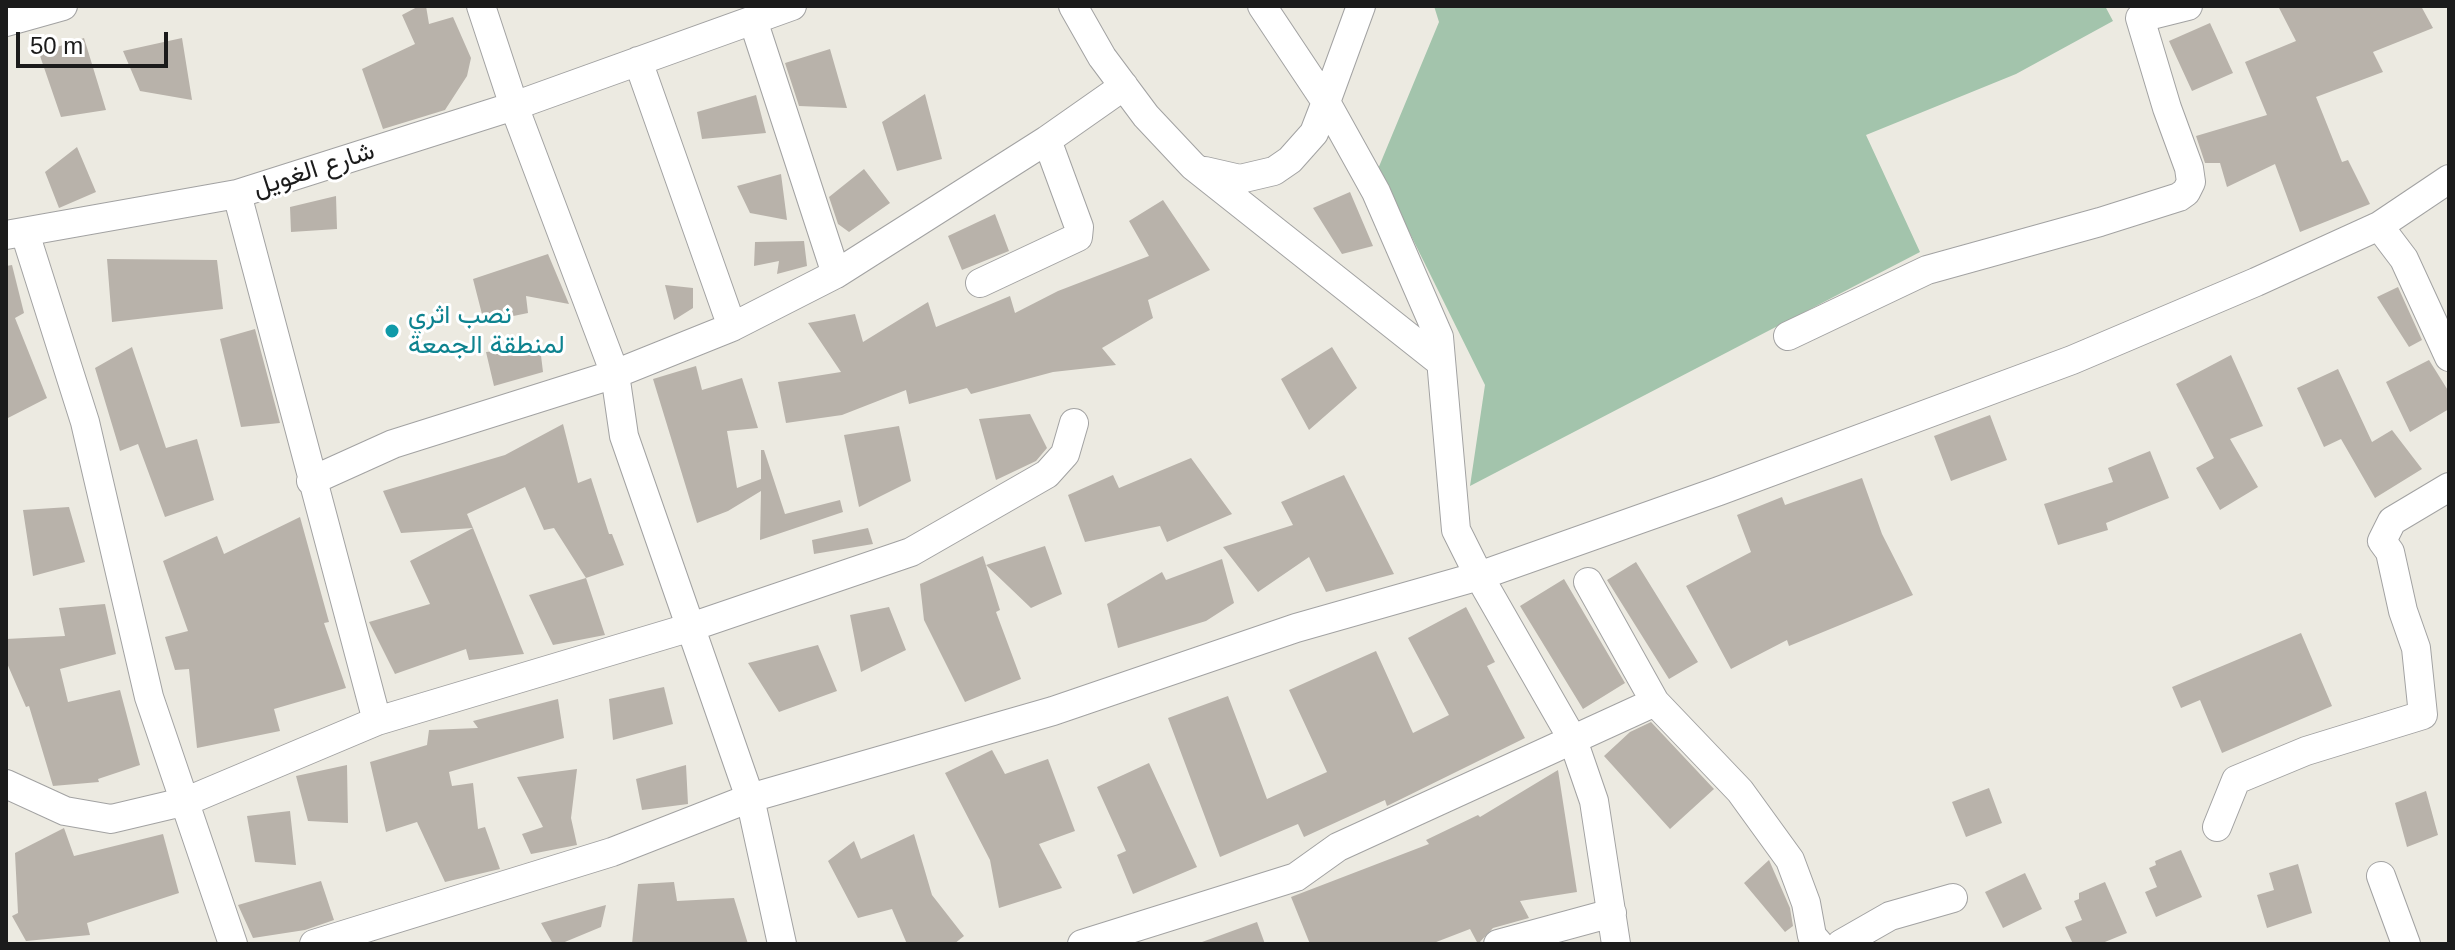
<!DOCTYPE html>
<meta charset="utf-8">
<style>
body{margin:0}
#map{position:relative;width:2455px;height:950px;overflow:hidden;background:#eceae1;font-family:Arial,sans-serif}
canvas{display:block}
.frame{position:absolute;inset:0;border:8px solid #1b1b1b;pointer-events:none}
.scale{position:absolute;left:16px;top:32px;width:152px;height:36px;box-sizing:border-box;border:4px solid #1b1b1b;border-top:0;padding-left:10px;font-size:24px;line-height:28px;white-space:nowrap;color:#1b1b1b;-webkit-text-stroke:6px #fff;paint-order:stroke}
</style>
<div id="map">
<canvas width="2455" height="950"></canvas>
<div class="frame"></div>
<div class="scale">50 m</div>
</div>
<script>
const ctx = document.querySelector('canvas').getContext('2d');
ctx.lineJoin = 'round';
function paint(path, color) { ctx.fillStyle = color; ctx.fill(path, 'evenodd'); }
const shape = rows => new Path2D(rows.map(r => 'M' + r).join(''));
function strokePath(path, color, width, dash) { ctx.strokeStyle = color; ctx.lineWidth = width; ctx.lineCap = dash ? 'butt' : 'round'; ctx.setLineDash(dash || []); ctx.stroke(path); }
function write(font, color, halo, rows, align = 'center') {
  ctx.font = font + ' Arial,Vazirmatn,sans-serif'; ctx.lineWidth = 6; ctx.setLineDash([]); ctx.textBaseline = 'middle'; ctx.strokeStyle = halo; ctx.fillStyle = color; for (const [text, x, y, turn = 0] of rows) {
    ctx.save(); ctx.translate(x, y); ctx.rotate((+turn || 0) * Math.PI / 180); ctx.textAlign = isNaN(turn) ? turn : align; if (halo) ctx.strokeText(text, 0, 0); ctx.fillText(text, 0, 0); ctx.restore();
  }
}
const cemetery = shape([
 [1434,6,2105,6,2113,21,2016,74,1866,135,1920,252,1470,486,1485,385,1378,169,1439,22]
]);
const building = shape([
 [419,6,426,6,429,24,453,17,471,58,467,76,445,110,383,129,362,69,415,44,402,15],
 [2278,6,2421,6,2433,28,2373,52,2383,72,2316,97,2342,162,2348,160,2370,204,2300,232,2275,164,2227,187,2220,163,2205,163,2196,136,2267,115,2245,62,2296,41],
 [2210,23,2233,73,2192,91,2169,41],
 [84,38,106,110,61,117,39,53],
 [182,38,192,100,140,91,123,51],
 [830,49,847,108,799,106,785,63],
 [925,94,942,159,897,171,882,122],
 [756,95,766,133,702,139,697,112],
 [77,147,96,192,59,208,45,172],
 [864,169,890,203,849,232,838,224,829,197],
 [781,174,787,220,750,213,737,186],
 [1350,192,1373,246,1342,254,1313,208],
 [336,196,337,229,291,232,290,207],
 [1163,200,1210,270,1148,300,1153,318,1102,348,1116,365,1053,372,971,394,967,388,909,404,906,390,842,415,786,423,778,382,841,372,808,323,855,314,863,342,928,302,936,327,1010,296,1015,313,1058,291,1149,256,1129,221],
 [995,214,1009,251,962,270,948,236],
 [804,241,807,266,777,274,779,261,754,266,755,242],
 [548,254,569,304,526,296,528,313,484,322,473,279],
 [107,259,217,260,223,309,112,322],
 [12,265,24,313,15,318,47,398,6,419,6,266],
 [665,285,693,288,693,308,674,320],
 [2398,287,2422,340,2409,347,2377,297],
 [255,329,280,423,241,427,220,339],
 [132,347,166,448,197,439,214,500,165,517,138,444,120,451,95,368],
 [540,347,543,372,494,386,486,352],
 [1332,347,1357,388,1309,430,1281,379],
 [2231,355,2263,426,2230,439,2258,487,2220,510,2196,468,2214,458,2176,384],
 [2429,360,2449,392,2449,409,2410,432,2386,382],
 [696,366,702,390,742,378,758,428,727,431,737,488,761,479,761,450,764,450,785,514,840,500,843,512,760,540,761,491,728,511,697,523,653,379],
 [2338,369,2372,442,2392,430,2422,469,2375,498,2341,439,2324,447,2297,388],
 [1030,414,1047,448,1036,461,996,480,979,419],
 [1990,415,2007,460,1951,481,1934,436],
 [563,424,578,483,591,478,609,534,612,534,624,565,586,578,554,528,544,530,525,487,467,514,473,528,401,533,383,491,505,455],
 [899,426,911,481,859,507,844,435],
 [2150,451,2169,498,2106,523,2108,530,2058,545,2044,504,2113,482,2108,468],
 [1191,458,1232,514,1167,542,1160,526,1085,542,1068,495,1113,475,1119,488],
 [1344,475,1394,574,1326,592,1309,557,1258,592,1223,547,1293,525,1281,502],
 [1862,478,1882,534,1913,595,1789,646,1787,640,1731,669,1686,586,1751,552,1737,515,1782,497,1785,505],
 [69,507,85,562,33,576,23,510],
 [300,517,329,622,324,623,346,688,274,709,280,731,197,748,189,669,175,670,165,637,188,631,163,561,217,536,224,554],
 [473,528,524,654,469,660,466,649,395,674,369,622,430,604,410,561],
 [868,528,873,544,814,554,812,540],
 [1045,546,1062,594,1031,608,986,565],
 [983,556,1000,610,996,612,1021,679,965,702,924,620,920,584],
 [1222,559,1234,603,1206,621,1118,648,1107,604,1162,572,1166,580],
 [1636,562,1698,662,1669,679,1607,580],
 [586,578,605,635,553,645,529,595],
 [1564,579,1625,683,1583,709,1520,606],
 [105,604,116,654,60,669,68,702,120,690,140,765,98,779,99,782,53,786,29,706,26,707,6,661,6,639,65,636,59,608],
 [889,607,906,650,861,672,850,615],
 [1466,607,1495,662,1487,666,1525,738,1387,806,1385,800,1304,837,1298,824,1220,857,1168,718,1228,696,1267,799,1327,772,1289,690,1376,651,1413,733,1449,715,1408,638],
 [2301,633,2332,706,2222,753,2200,700,2181,708,2172,687],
 [818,645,837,691,779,712,748,663],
 [664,687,673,724,613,740,609,699],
 [558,699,564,738,449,772,452,786,473,783,478,829,485,827,500,869,445,882,417,822,386,832,370,762,427,745,429,730,478,728,473,721],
 [1651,722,1714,789,1670,829,1604,756,1630,732],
 [992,750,1005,774,1048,759,1075,831,1039,844,1062,888,999,908,990,860,945,773],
 [1149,763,1197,867,1133,894,1117,855,1126,851,1097,787],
 [347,765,348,823,308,821,296,776],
 [686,765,688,804,642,810,636,779],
 [577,769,571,818,577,845,531,854,522,834,543,827,517,777],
 [1558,770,1577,892,1520,901,1529,918,1493,928,1478,944,1470,929,1431,944,1310,944,1291,897,1429,844,1426,840,1478,815,1480,817],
 [1989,788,2002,823,1966,837,1952,802],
 [2426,791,2438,835,2407,847,2395,803],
 [290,811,296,865,255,862,247,816],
 [64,828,74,856,163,834,179,893,87,923,90,935,26,941,12,916,18,913,15,853],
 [914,834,932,895,964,936,954,944,907,944,892,909,858,918,828,861,854,841,861,859],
 [2181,850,2202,897,2156,917,2145,892,2157,887,2149,868,2156,865,2155,861],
 [1769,860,1790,908,1793,926,1785,932,1744,883],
 [2298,864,2312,913,2267,928,2257,895,2274,890,2269,873],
 [2025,873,2042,909,2003,928,1985,892],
 [321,881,334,920,305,930,253,938,238,905],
 [674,882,677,901,734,898,748,944,632,944,638,884],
 [2105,882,2127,933,2100,944,2073,944,2065,927,2082,920,2074,901,2079,899,2079,893],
 [606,905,601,927,560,944,553,944,541,923],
 [1257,922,1265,944,1202,944,1202,942]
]);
const minor = shape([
 [481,6,514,106,615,374,624,436,750,798,782,944],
 [1073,6,1102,57,1146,116,1193,166,1439,361],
 [1361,6,1326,102,1376,192,1439,337,1456,530,1479,576,1573,740,1594,801,1616,944],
 [753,20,836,274,1047,140,1079,227,1078,237,980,283],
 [6,22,63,6],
 [638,61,732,327],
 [1047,140,1124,86],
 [1205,171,1240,179,1274,171,1290,160,1314,133,1326,102,1262,6],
 [237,194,377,721,688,628,911,552,1047,474,1065,454,1074,423],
 [2379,226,2404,259,2449,357],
 [25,233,85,422,149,697,233,944],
 [6,235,237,194,514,106,792,6],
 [1788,336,1927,270,2100,222,2179,197,2186,192,2191,182,2189,168,2167,108,2140,18,2188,6],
 [311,481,393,444,615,374,732,327,836,274],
 [1588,582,1655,702,1740,791,1790,860,1806,903,1812,936,1819,944],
 [6,784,65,811,111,819,187,801,377,721],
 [2217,827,2236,780,2306,751,2423,715,2416,648,2403,611,2390,552,2382,541,2392,521,2449,487],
 [2381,876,2406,944],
 [314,944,612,852,750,798,1053,711,1296,628,1479,576,1719,491,2072,360,2256,282,2379,226,2449,179],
 [1082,944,1296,877,1338,847,1655,702],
 [1498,944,1612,913],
 [1841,944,1890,916,1953,898]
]);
const markers = [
 [392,331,8,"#0f9aa8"]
];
const streetNames = [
 ["شارع الغويل",314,170,-18]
];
const cultureNames = [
 ["نصب اثري",408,316],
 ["لمنطقة الجمعة",408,346]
];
paint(cemetery, '#a3c4ac');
paint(building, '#b8b2aa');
strokePath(minor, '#a2a2a2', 30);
strokePath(minor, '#fff', 28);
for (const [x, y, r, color] of markers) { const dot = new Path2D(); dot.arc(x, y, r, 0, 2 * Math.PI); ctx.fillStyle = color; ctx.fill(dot); strokePath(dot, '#fff', 3); }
write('26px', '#1b1b1b', '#fff', streetNames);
write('26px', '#0d838f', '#fff', cultureNames, 'left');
</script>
